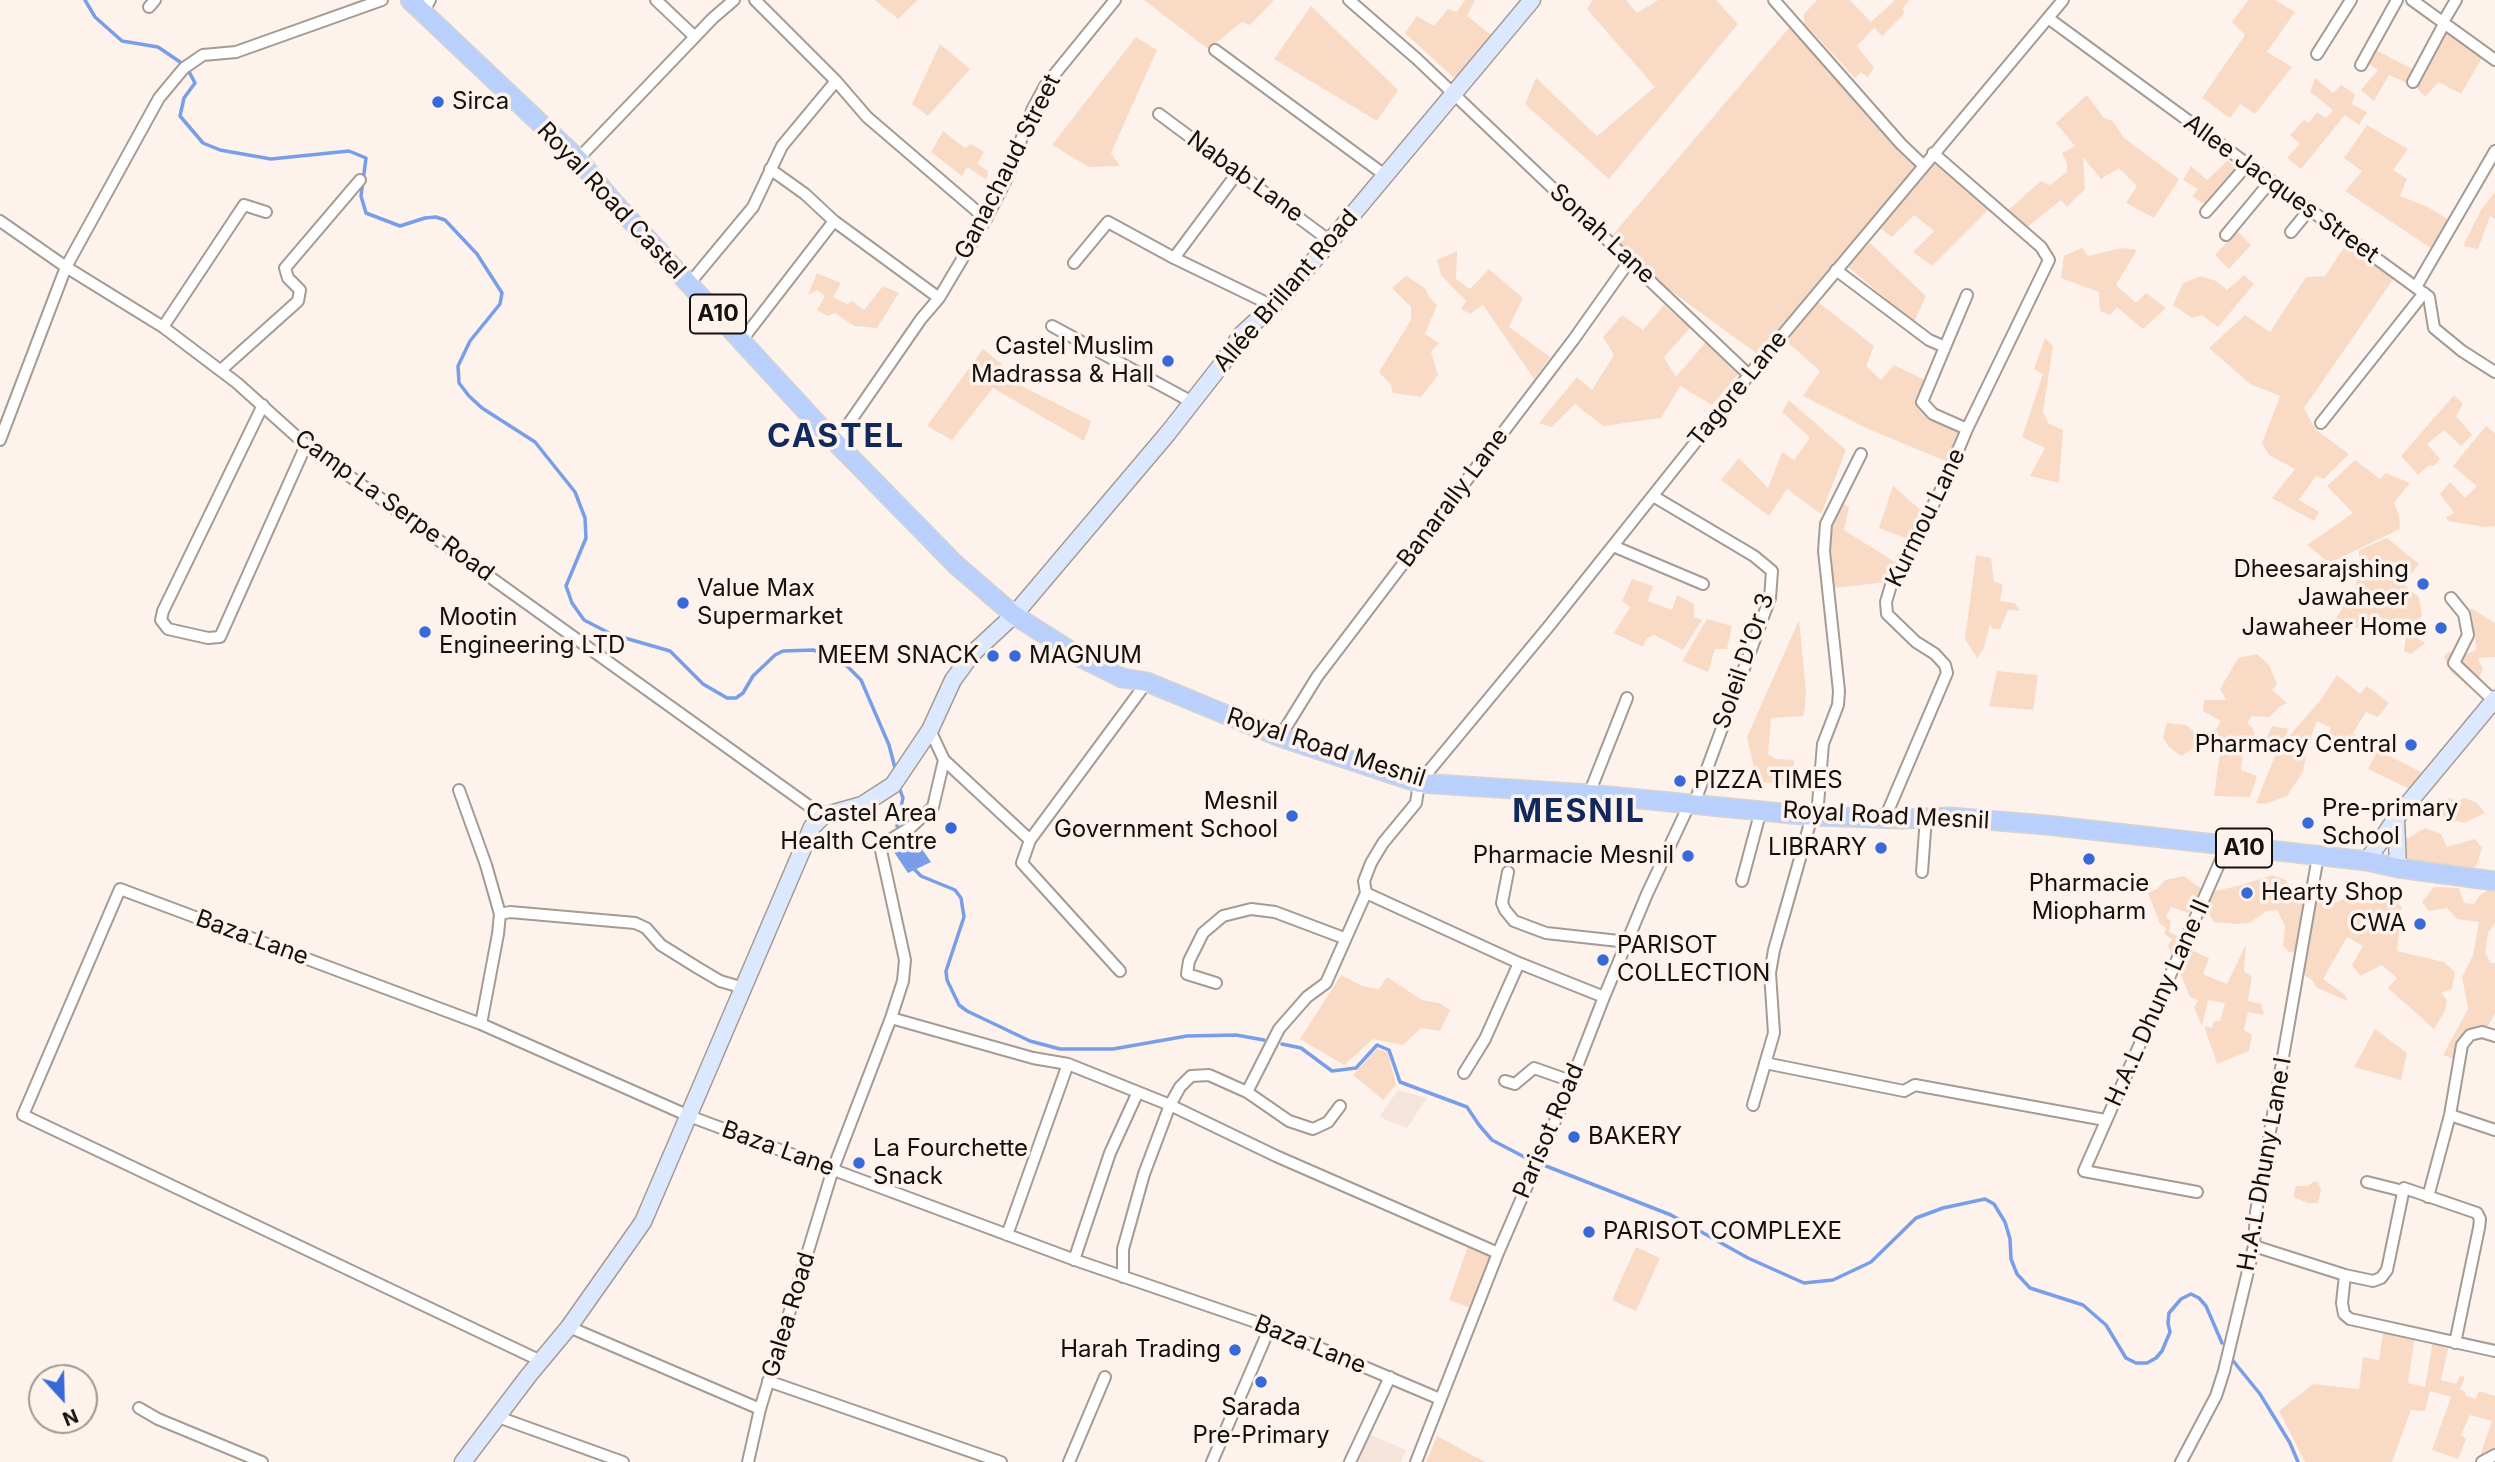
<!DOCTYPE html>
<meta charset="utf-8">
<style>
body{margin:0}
#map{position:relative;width:2495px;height:1462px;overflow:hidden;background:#fef3ec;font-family:Inter,sans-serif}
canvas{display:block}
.north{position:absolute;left:28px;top:1364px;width:70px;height:70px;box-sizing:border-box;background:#fef3ec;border:2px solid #a09893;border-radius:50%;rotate:158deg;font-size:19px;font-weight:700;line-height:28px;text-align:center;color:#14100e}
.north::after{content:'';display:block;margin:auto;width:24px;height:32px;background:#3769d9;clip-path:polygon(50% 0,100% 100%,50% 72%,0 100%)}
</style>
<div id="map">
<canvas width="2495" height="1462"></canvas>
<div class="north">N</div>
</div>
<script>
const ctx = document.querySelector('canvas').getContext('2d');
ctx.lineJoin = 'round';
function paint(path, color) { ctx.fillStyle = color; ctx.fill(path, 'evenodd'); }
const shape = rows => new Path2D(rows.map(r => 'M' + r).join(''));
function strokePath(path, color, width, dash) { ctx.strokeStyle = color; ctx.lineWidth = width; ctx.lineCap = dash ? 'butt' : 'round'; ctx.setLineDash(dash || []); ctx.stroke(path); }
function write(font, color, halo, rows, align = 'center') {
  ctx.font = font + ' Inter,sans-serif'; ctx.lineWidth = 7; ctx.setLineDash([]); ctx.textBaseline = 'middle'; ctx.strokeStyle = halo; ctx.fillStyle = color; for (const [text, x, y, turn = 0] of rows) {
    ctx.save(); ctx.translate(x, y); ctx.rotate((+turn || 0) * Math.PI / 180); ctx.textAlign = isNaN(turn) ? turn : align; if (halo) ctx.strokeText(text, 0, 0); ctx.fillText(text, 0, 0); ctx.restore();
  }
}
const built = shape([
 [1398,1090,1427,1098,1407,1128,1379,1117],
 [1364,1432,1406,1450,1401,1462,1353,1462]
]);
const green = shape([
 [875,0,918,0,898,19],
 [1144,0,1274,0,1250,25,1242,22,1208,49],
 [1465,0,1475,0,1467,16,1494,37,1454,78,1405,33,1417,16,1434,26,1448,9,1457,12],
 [1593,0,1626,0,1637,13,1658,0,1716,0,1738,24,1609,179,1525,104,1536,78,1597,136,1655,87,1587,9],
 [1817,0,1850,0,1871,22,1895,0,1909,0,1903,8,1904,14,1882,36,1874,28,1857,46,1874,67,1868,77,1861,72,1855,78,1804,23,1804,14],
 [2248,0,2275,0,2295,12,2267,52,2292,67,2255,114,2240,104,2230,118,2202,98,2245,35,2232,22],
 [1311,6,1398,90,1377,121,1274,59],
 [1794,22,1922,165,1813,298,1874,346,1866,366,1881,380,1894,365,1925,380,1917,396,1922,411,1960,432,1948,462,1868,429,1803,396,1820,371,1787,342,1811,302,1763,358,1631,262,1610,238],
 [2445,28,2485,53,2461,94,2439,82,2425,97,2415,86],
 [1136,37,1157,50,1111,153,1120,166,1089,167,1052,145],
 [940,44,970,69,928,116,912,104],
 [2370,47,2416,71,2411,85,2389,75,2374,101,2361,90,2378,70,2361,58],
 [2315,78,2333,93,2341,85,2355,94,2352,104,2367,112,2359,125,2345,115,2301,169,2287,158,2300,144,2290,135,2304,120,2309,123,2317,112,2326,118,2333,110,2310,92],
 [2087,95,2104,118,2113,121,2124,138,2179,179,2154,218,2126,203,2137,186,2119,168,2101,179,2083,157,2085,189,2067,207,2061,200,2025,229,2006,212,2041,181,2050,185,2067,172,2067,163,2062,153,2075,146,2056,123],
 [2367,125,2408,149,2393,170,2407,179,2400,196,2428,207,2454,223,2438,253,2345,191,2362,171,2344,158],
 [943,131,965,148,971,144,984,152,977,164,988,171,987,180,967,167,962,176,931,152],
 [2228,160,2239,170,2207,206,2192,196,2198,189,2183,180,2191,166,2207,180],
 [1931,161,1989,209,1932,266,1913,252,1934,231,1914,215,1892,237,1878,227],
 [2495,192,2495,219,2490,216,2478,249,2463,246,2481,210],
 [2237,231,2251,245,2229,269,2215,255],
 [1870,243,1926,296,1914,322,1847,266],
 [2345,246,2394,278,2304,408,2315,429,2349,454,2324,479,2316,476,2299,500,2319,512,2314,521,2272,498,2295,469,2269,455,2262,443,2280,396,2250,384,2209,348,2245,315,2270,332,2306,277,2325,276],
 [2082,248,2088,256,2122,248,2137,250,2116,285,2136,303,2146,293,2166,308,2143,329,2117,307,2110,315,2100,311,2099,292,2061,278,2064,256],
 [1457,251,1456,279,1470,289,1489,269,1523,298,1509,327,1550,357,1534,379,1483,305,1470,314,1461,309,1466,301,1441,275,1437,260],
 [817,273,841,283,833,297,847,304,852,301,864,310,883,286,899,293,877,328,854,326,835,313,827,316,817,310,825,296,817,290,808,295],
 [2244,275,2254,284,2218,327,2202,315,2192,318,2173,305,2183,283,2201,276,2216,281,2227,290],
 [1406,276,1425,288,1430,298,1437,305,1425,334,1439,343,1431,352,1438,375,1421,397,1393,393,1391,385,1379,372,1411,320,1411,307,1392,288],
 [1664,305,1690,328,1664,357,1676,377,1706,342,1740,372,1712,405,1680,386,1661,418,1603,426,1575,404,1552,427,1539,423,1577,377,1592,390,1614,355,1603,337,1622,315,1643,330],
 [2045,338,2053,346,2043,412,2048,423,2063,430,2059,483,2030,476,2045,448,2022,437,2043,374,2034,369],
 [983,349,1002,364,1000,375,1091,421,1084,441,993,388,952,440,927,426],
 [2454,395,2463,404,2456,416,2472,435,2461,446,2444,430,2427,444,2440,459,2434,466,2429,465,2418,475,2401,456],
 [1789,400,1846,450,1821,514,1787,489,1769,516,1721,480,1739,458,1768,488,1782,452,1794,460,1810,438,1782,412],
 [2486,426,2495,433,2495,526,2485,527,2448,521,2446,517,2454,513,2440,494,2450,482,2465,498,2477,486,2453,466],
 [2355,460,2380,479,2386,473,2410,483,2394,503,2399,515,2400,529,2329,563,2307,545,2353,513,2327,486],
 [1893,486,1924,513,1910,540,1879,528],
 [1839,502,1849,507,1844,530,1898,564,1887,582,1834,588,1830,538],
 [2387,538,2419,564,2403,584,2419,597,2422,615,2415,627,2415,637,2425,643,2411,654,2404,651,2406,636,2389,619,2386,621,2378,616,2372,625,2361,629,2349,625,2339,625,2333,622,2355,590,2357,578,2364,569,2359,565,2359,550],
 [1976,555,1991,558,1994,581,2003,585,2000,601,2015,603,2020,611,2008,610,2000,629,1992,629,1990,624,1984,648,1977,658,1965,639],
 [1632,579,1653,586,1648,601,1672,610,1677,595,1694,604,1694,617,1702,620,1683,650,1654,635,1646,639,1643,647,1614,633,1630,607,1622,601],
 [2471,608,2495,623,2495,657,2478,658,2483,669,2477,682,2482,693,2478,695,2451,672,2444,657,2448,652,2466,654,2476,650,2475,636,2469,624],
 [1707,619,1732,626,1727,649,1715,649,1708,672,1682,661],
 [1799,620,1806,691,1805,707,1803,716,1771,718,1768,754,1776,759,1794,760,1794,786,1757,781,1747,737],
 [2257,654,2269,665,2277,684,2272,690,2287,703,2279,707,2270,717,2252,716,2247,723,2253,728,2256,742,2266,739,2272,726,2289,729,2281,745,2320,701,2337,675,2360,694,2367,686,2389,703,2378,717,2366,712,2353,733,2360,738,2356,745,2327,734,2331,728,2317,721,2308,745,2303,772,2287,796,2265,804,2256,803,2277,751,2258,745,2243,750,2241,770,2257,776,2250,797,2214,796,2221,746,2214,733,2221,721,2203,711,2204,700,2226,700,2220,689,2238,658],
 [1997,671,2038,675,2033,710,1989,706],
 [2167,723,2186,725,2200,736,2196,747,2181,756,2168,746,2163,737],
 [2378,750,2421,772,2414,791,2368,769],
 [2449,798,2458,801,2465,798,2477,803,2485,813,2464,823,2458,821,2445,824,2440,810],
 [2425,828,2441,834,2447,847,2475,839,2482,848,2476,867,2446,875,2402,859,2403,841],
 [2272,875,2286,880,2292,897,2312,909,2314,902,2331,904,2358,894,2389,896,2402,907,2397,951,2444,962,2455,972,2452,989,2441,993,2447,1000,2445,1011,2434,1029,2388,988,2397,978,2382,965,2360,976,2352,965,2363,946,2347,937,2323,979,2344,994,2348,1001,2317,988,2312,980,2301,973,2305,952,2289,952,2283,946,2285,926,2277,910,2267,911,2249,923,2237,924,2214,922,2204,906,2214,891,2238,886],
 [2184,876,2203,890,2199,900,2189,913,2171,907,2166,917,2171,921,2169,932,2184,939,2174,962,2168,946,2172,939,2164,934,2166,928,2160,924,2148,893,2157,889,2165,880],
 [2495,886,2495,923,2488,933,2485,953,2491,963,2495,963,2495,1014,2488,1026,2472,1029,2463,1035,2456,1060,2443,1055,2468,1009,2462,977,2473,955,2479,922,2457,919,2447,908,2429,911,2422,902,2434,887,2459,888,2464,903,2474,904,2480,895],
 [2246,944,2244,971,2252,977,2248,1001,2261,1004,2264,1015,2248,1012,2244,1030,2252,1035,2249,1051,2217,1064,2204,1026,2212,1028,2214,1021,2220,1021,2225,1003,2208,1000,2202,1026,2194,1008,2198,1000,2190,997,2178,968,2187,948,2209,958,2203,974,2227,984],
 [1341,975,1362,986,1379,989,1387,977,1422,1000,1439,1003,1450,1010,1440,1031,1421,1028,1403,1045,1373,1039,1344,1065,1300,1039],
 [2375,1029,2407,1053,2401,1080,2354,1067],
 [1377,1049,1388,1052,1396,1085,1383,1100,1353,1075],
 [2314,1181,2318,1182,2321,1190,2318,1203,2308,1203,2293,1197,2296,1186,2308,1186],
 [1468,1246,1495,1255,1470,1308,1449,1300],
 [1636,1247,1660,1258,1636,1311,1612,1300],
 [2384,1327,2415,1335,2408,1383,2425,1387,2433,1341,2449,1345,2441,1380,2456,1384,2460,1376,2465,1377,2460,1389,2465,1392,2465,1395,2475,1399,2479,1391,2495,1396,2495,1455,2478,1462,2492,1421,2470,1415,2461,1435,2466,1439,2458,1459,2432,1450,2451,1397,2430,1391,2425,1411,2411,1410,2392,1462,2305,1462,2279,1411,2313,1384,2359,1389,2363,1357,2379,1360],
 [1437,1436,1483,1461,1485,1462,1426,1462]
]);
const water = shape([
 [912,835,931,862,908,873,890,846]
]);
const stream = shape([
 [85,0,95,17,122,41,158,47,186,66,195,83,184,98,180,116,203,143,220,150,271,159,349,151,366,158,361,196,366,213,400,226,425,218,436,217,445,220,477,254,502,293,500,304,470,341,458,366,459,383,469,396,482,408,535,442,575,492,585,518,586,538,566,586,572,603,584,620,611,634,670,651,703,684,727,698,736,698,743,693,753,676,775,655,783,651,813,650,831,656,847,666,861,680,889,745,895,768],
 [897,826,903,798,900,790],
 [911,866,921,876,955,890,961,898,964,917,946,971,947,980,959,1005,967,1011,1030,1041,1060,1049,1113,1049,1187,1036,1236,1035,1264,1040],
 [1282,1044,1301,1048,1332,1071,1356,1068,1377,1045,1389,1050,1400,1082,1467,1107,1479,1125,1492,1140,1530,1160],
 [1546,1166,1671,1215,1748,1258,1804,1283,1833,1280,1871,1262,1916,1218,1943,1208,1985,1199,1994,1204,2005,1222,2010,1239,2011,1259,2017,1274,2030,1288,2083,1305,2106,1325,2126,1358,2136,1363,2147,1363,2156,1358,2162,1351,2170,1332,2168,1323,2169,1313,2181,1299,2191,1294,2199,1298,2206,1306,2222,1343],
 [2230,1357,2260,1394,2290,1443,2298,1462]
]);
const street = shape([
 [656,0,695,37],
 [755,0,836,81,867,117,986,219],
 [1349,0,1417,59,1749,375],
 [1774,0,1901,144,1923,165],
 [2412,0,2495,60],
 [149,7,155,0],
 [422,14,430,0],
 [2048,18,2429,297,2434,328,2462,351,2495,372],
 [2443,22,2456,0],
 [1215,50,1386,176],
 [2317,54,2351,0],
 [2361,65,2397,0],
 [2413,82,2444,24],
 [1159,114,1330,241],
 [578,159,713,18,734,0],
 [770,169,805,194,834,221,939,298],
 [1238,172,1174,258,1273,306],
 [2206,212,2247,165],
 [0,221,66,267,163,327,237,383,306,445,823,816],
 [2291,232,2309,210],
 [2226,235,2270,182],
 [1074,263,1108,222,1174,258],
 [1836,270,1929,340,1945,347,1922,402,1933,414,1967,429],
 [689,284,753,207,782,146,836,81],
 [2416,287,2495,151],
 [1052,326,1192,402],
 [163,327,244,205,266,212],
 [742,340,834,221],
 [1945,347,1967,295],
 [221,370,298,301,300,290,288,278,285,268,360,180],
 [263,405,163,611,161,620,168,629,208,638,220,637,306,445],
 [2321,423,2424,293],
 [0,440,66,267,159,98,184,68,203,55,236,52,382,0],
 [836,442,921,319,939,298,986,219,1006,180,1033,108,1045,86,1115,0],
 [1653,496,1754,556,1772,571,1770,598,1694,804],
 [1613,546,1703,584],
 [2451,598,2464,614,2468,635,2454,663,2494,701],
 [1280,737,1317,677,1574,339,1630,260],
 [944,760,1030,840,1022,863,1120,971],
 [459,790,486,865,500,914,498,934,481,1024],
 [1589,794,1627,698],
 [1817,816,1823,744,1838,705,1839,691,1824,551,1826,524,1861,454],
 [1885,818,1947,673,1945,665,1935,654,1916,642,1887,614,1886,602,1891,585,1943,486,1967,429,2049,260,2041,247,1933,153],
 [1030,840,1147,682],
 [1508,872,1502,903,1505,910,1514,921,1546,933,1628,942],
 [1922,872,1926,817],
 [1742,881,1761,810],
 [1366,893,1519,963,1485,1039,1464,1073],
 [500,914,510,912,635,923,646,928,661,945,698,968,720,981,744,988],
 [1519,963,1604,997],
 [1216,983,1187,974,1189,961,1203,933,1223,916,1251,909,1275,912,1344,938],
 [891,1018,1033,1058,1068,1064,1170,1105,1276,1156,1498,1253],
 [1765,1063,1904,1091,1915,1085,2105,1120],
 [1505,1081,1515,1084,1534,1068,1571,1081],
 [1247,1092,1279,1029,1307,997,1326,983,1366,893,1364,881,1371,863,1383,843,1416,803,1419,783,1549,626,1749,375,2063,0],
 [1753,1105,1774,1033,1770,973,1774,950,1812,816],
 [2450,1115,2495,1130],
 [2367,1182,2403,1191],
 [2197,1192,2084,1171,2227,846],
 [2428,1197,2450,1115,2462,1045,2470,1035,2482,1032,2495,1036],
 [1007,1235,1068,1064],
 [2254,1246,2345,1275,2373,1281,2381,1278,2387,1270,2404,1188,2477,1213,2480,1219,2479,1228,2455,1343],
 [1074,1260,1110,1153,1137,1094],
 [2345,1275,2342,1303,2344,1314,2350,1319,2495,1351],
 [1123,1277,1123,1249,1144,1174,1170,1105,1180,1087,1191,1076,1209,1075,1247,1092,1289,1121,1313,1129,1328,1122,1340,1106],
 [569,1327,760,1409],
 [541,1361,23,1115,120,889,481,1024,689,1116,1075,1260,1270,1327,1440,1399],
 [768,1381,1001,1462],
 [139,1408,158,1419,262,1462],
 [498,1417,623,1462],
 [748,1462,760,1409,833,1169,891,1018,903,981,905,960,880,846,911,827,933,807,944,760,930,730],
 [1069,1462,1105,1377],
 [1212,1462,1270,1327],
 [1350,1462,1390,1377],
 [1416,1462,1498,1253,1562,1105,1604,997,1647,894,1690,803],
 [2181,1462,2216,1396,2224,1371,2254,1246,2256,1212,2318,856],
 [2482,1462,2495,1455]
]);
const secondary = shape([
 [2396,818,2398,868],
 [2367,861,2396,818,2495,699],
 [463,1462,529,1375,569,1327,643,1222,812,827,823,816,862,805,893,785,930,730,953,680,972,654,1014,615,1168,433,1222,364,1241,335,1281,298,1322,251,1532,0]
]);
const primary = shape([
 [410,0,578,159,609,197,815,421,956,565,1014,615,1080,657,1122,678,1147,682,1280,737,1419,783,1589,794,1812,816,1901,819,1950,817,2046,825,2367,861,2398,868,2495,881]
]);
const markers = [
 [438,102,7,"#3769d9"],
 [1168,361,7,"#3769d9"],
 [2423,584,7,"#3769d9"],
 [683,603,7,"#3769d9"],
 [2441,628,7,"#3769d9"],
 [425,632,7,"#3769d9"],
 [993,656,7,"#3769d9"],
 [1015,656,7,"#3769d9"],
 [2411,745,7,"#3769d9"],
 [1680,781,7,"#3769d9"],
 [1292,816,7,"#3769d9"],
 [2308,823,7,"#3769d9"],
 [951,828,7,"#3769d9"],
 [1881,848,7,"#3769d9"],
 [1688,856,7,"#3769d9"],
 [2089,859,7,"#3769d9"],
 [2247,893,7,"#3769d9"],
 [2420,924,7,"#3769d9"],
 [1603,960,7,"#3769d9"],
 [1574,1137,7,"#3769d9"],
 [859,1163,7,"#3769d9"],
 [1589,1232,7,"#3769d9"],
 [1235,1350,7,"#3769d9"],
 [1261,1382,7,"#3769d9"]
];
const shields = [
 [718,314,56],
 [2244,848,56]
];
const shieldNames = [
 ["A10",718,314],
 ["A10",2244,848]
];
const poiNames = [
 ["Sirca",452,102],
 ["Castel Muslim",1154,347,"right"],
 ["Madrassa & Hall",1154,375,"right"],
 ["Dheesarajshing",2409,570,"right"],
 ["Jawaheer",2409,598,"right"],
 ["Value Max",697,589],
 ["Supermarket",697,617],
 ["Mootin",439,618],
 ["Engineering LTD",439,646],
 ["Jawaheer Home",2427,628,"right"],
 ["MEEM SNACK",979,656,"right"],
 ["MAGNUM",1029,656],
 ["Pharmacy Central",2397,745,"right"],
 ["PIZZA TIMES",1694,781],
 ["Mesnil",1278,802,"right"],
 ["Government School",1278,830,"right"],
 ["Pre-primary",2322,809],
 ["School",2322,837],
 ["Castel Area",937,814,"right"],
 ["Health Centre",937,842,"right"],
 ["LIBRARY",1867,848,"right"],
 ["Pharmacie Mesnil",1674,856,"right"],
 ["Pharmacie",2089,884,"center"],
 ["Miopharm",2089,912,"center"],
 ["Hearty Shop",2261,893],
 ["CWA",2406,924,"right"],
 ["PARISOT",1617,946],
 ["COLLECTION",1617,974],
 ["BAKERY",1588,1137],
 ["La Fourchette",873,1149],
 ["Snack",873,1177],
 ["PARISOT COMPLEXE",1603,1232],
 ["Harah Trading",1221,1350,"right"],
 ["Sarada",1261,1408,"center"],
 ["Pre-Primary",1261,1436,"center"]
];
const streetNames = [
 ["Ganachaud Street",1008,167,-63],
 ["Nabab Lane",1245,177,36],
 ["Allee Jacques Street",2281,189,36],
 ["Royal Road Castel",611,201,47],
 ["Sonah Lane",1602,234,43],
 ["Allée Brillant Road",1286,291,-49],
 ["Tagore Lane",1738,389,-51],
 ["Banarally Lane",1453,498,-53],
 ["Camp La Serpe Road",394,506,36],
 ["Kurmou Lane",1926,518,-64],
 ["Soleil D'Or 3",1744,661,-71],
 ["Royal Road Mesnil",1326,748,18],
 ["Royal Road Mesnil",1886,816,3],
 ["Baza Lane",252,938,20],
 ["H.A.L Dhuny Lane II",2158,1003,-66],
 ["Parisot Road",1549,1131,-67],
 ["Baza Lane",778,1149,20],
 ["H.A.L Dhuny Lane I",2265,1164,-80],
 ["Galea Road",789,1315,-73],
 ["Baza Lane",1310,1345,22]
];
const districtNames = [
 ["CASTEL",836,437],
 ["MESNIL",1579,812]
];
paint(built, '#f5e4d9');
paint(green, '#f9dac5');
paint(water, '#789de9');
strokePath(stream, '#789de9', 3.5);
strokePath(street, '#a59b94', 14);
strokePath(secondary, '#a59b94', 19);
strokePath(primary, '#d5d4d4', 21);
strokePath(street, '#fff', 10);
strokePath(secondary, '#dce8fe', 16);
strokePath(primary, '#bad0fc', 18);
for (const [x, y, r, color] of markers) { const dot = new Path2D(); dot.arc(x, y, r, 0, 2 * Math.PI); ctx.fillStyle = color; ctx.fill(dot); strokePath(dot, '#fef3ec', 2.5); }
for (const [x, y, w] of shields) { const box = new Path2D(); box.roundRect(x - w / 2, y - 19.5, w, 39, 5); ctx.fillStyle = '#fef3ec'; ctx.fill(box); strokePath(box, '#14100e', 2); }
write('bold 23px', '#14100e', null, shieldNames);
write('24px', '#14100e', '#fef3ec', poiNames, 'left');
write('24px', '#14100e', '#fef3ec', streetNames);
ctx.letterSpacing = '2px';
write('bold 32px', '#11285d', '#fef3ec', districtNames);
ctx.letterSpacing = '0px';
</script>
